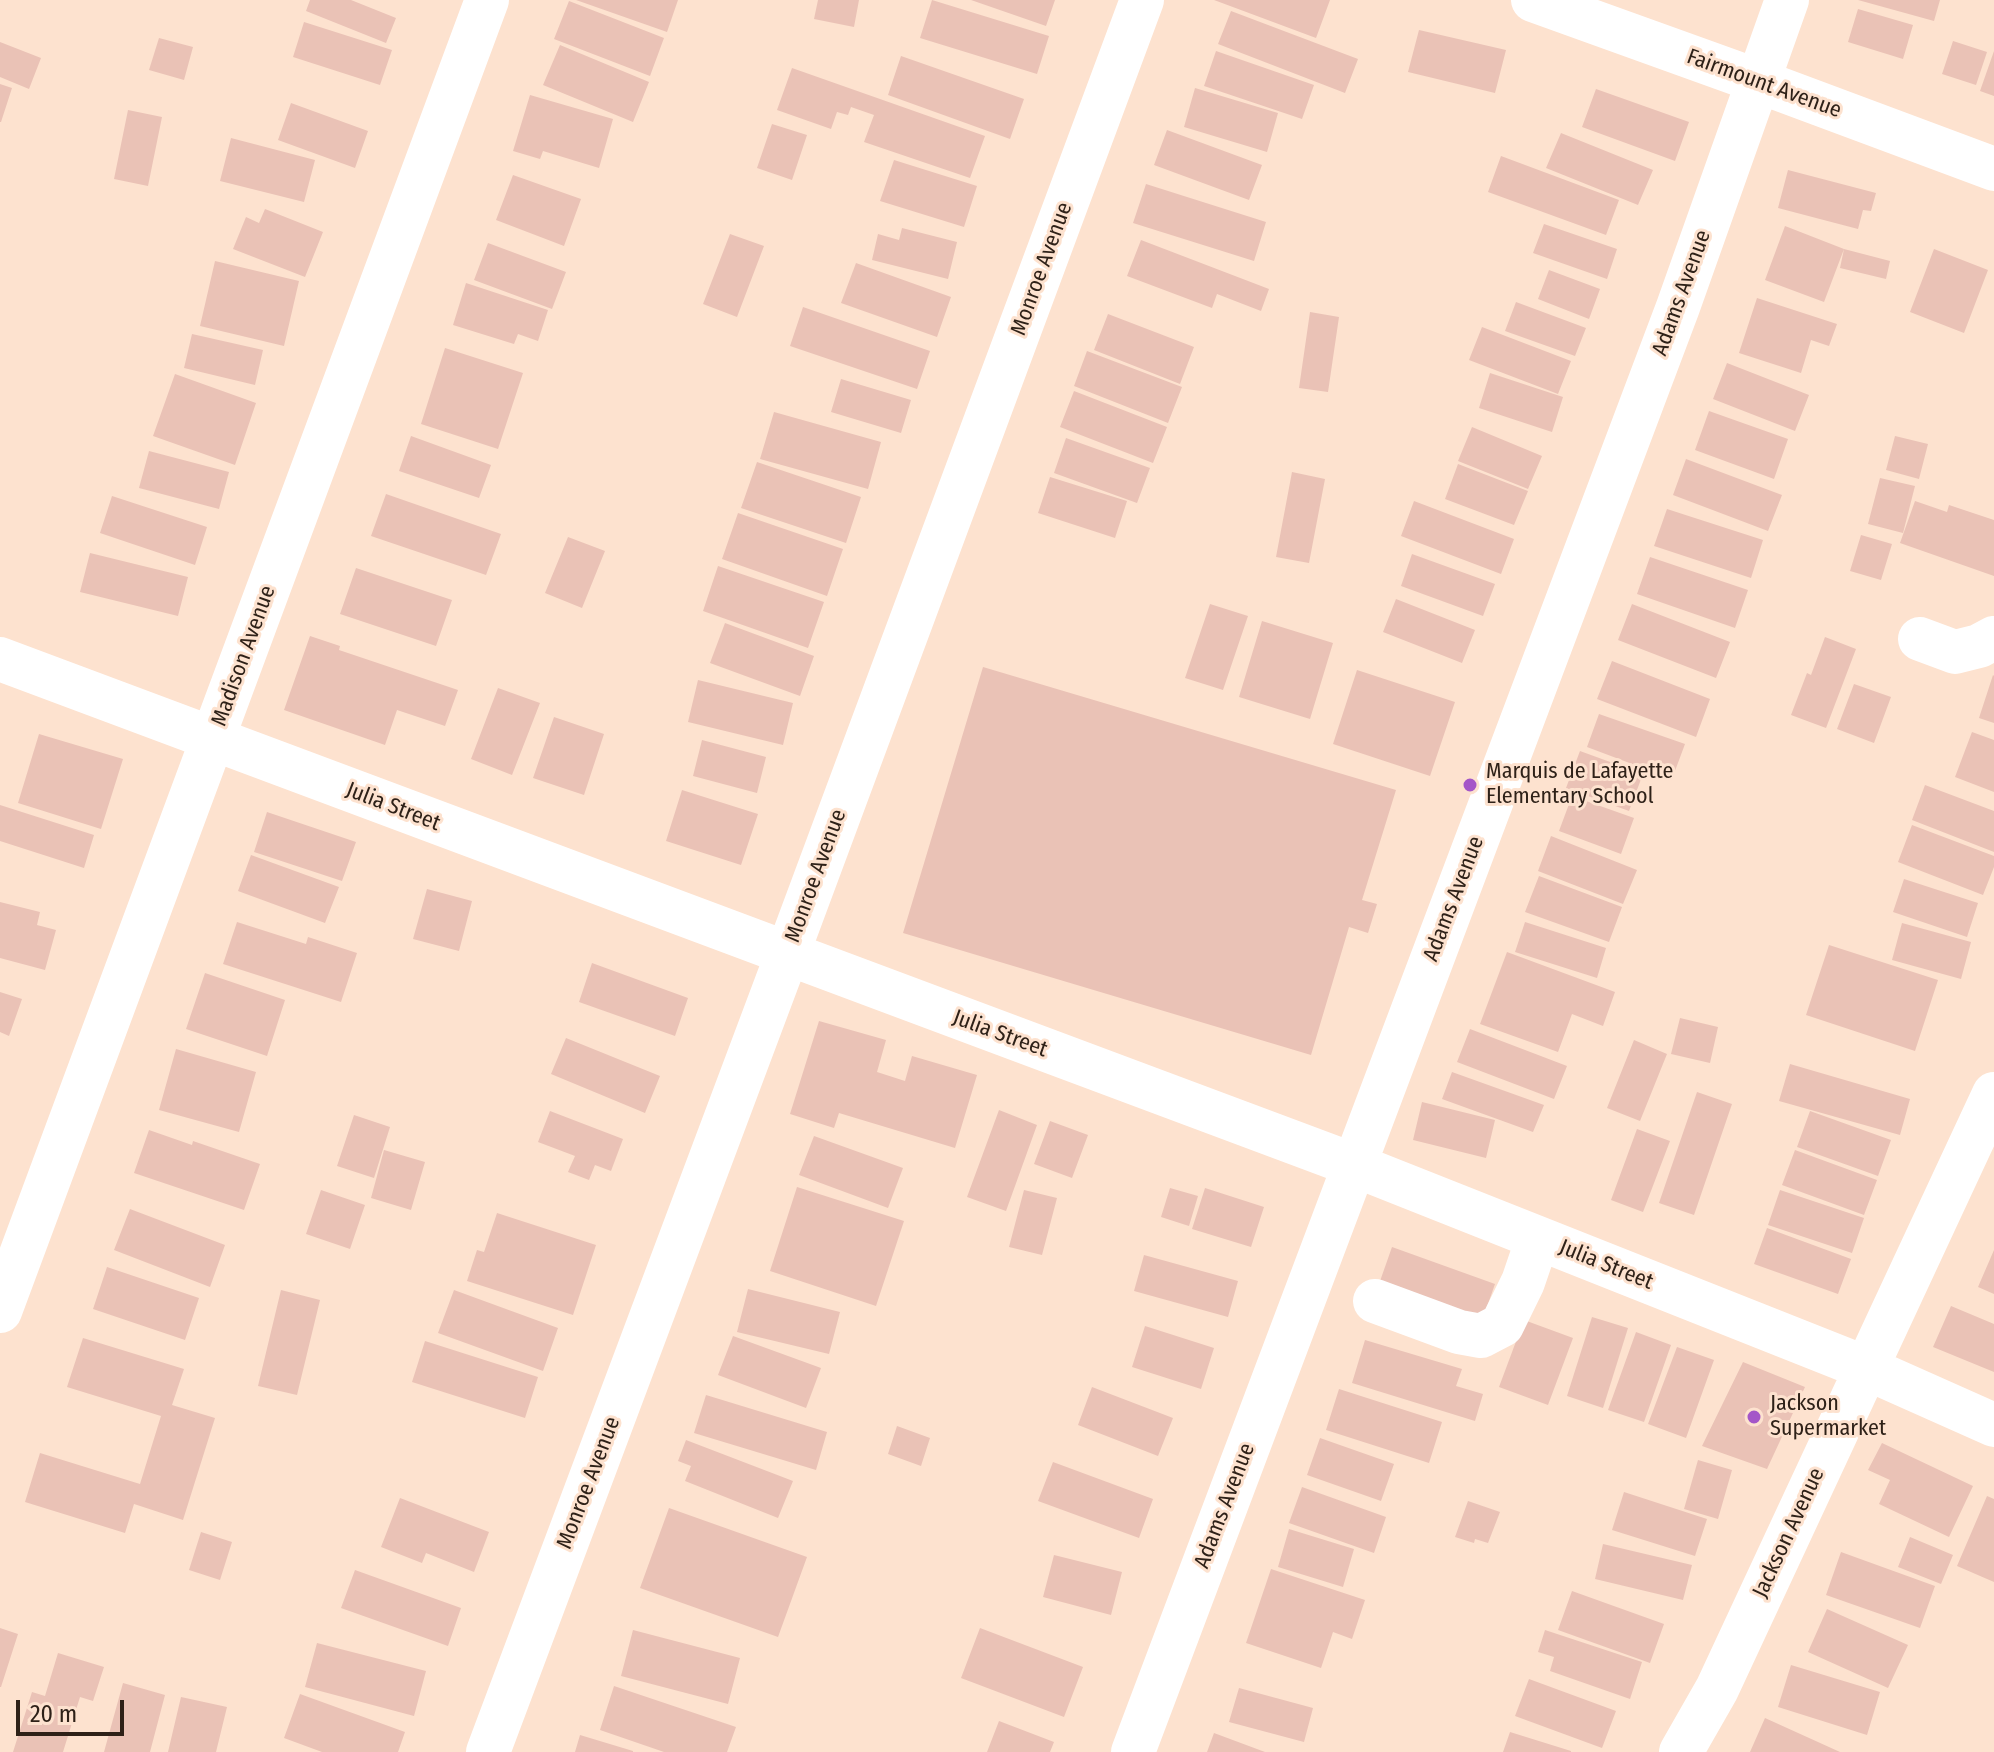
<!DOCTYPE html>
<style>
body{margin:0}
#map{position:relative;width:1994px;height:1752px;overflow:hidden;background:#fde2cf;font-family:"Fira Sans Condensed",sans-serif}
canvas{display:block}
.scale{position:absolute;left:16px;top:1700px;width:108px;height:36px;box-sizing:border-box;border:4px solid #2e2118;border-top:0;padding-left:10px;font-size:24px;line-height:28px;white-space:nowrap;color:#2e2118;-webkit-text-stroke:6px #fde2cf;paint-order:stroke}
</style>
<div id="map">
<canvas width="1994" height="1752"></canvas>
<div class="scale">20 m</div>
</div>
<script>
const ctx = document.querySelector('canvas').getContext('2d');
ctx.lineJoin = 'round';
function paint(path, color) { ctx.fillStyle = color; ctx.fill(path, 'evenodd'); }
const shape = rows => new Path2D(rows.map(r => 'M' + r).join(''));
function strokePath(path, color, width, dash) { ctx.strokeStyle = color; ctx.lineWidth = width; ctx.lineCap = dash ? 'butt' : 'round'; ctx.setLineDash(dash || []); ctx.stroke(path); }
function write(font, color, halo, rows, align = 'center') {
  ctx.font = font + ' "Fira Sans Condensed",sans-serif'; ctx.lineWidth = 6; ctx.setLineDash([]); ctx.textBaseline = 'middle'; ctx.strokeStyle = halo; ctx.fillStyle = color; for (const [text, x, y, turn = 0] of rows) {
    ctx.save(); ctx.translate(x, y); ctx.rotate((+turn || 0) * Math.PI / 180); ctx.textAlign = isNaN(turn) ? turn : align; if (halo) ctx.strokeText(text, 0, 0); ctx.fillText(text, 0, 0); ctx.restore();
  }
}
const building = shape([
 [310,0,351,0,396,18,386,43,306,11],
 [576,0,678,0,667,32],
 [818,0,859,0,854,27,814,19],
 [932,0,1049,36,1037,74,920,38],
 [971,0,1055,0,1046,26],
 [1214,0,1330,0,1316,38],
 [1858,0,1940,0,1934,21],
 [569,1,664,38,650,76,554,39],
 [1858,9,1913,25,1903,59,1848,42],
 [1231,11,1358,59,1345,93,1218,44],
 [304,22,392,50,380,85,293,57],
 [1419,30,1506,50,1495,93,1408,72],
 [159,38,193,47,184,80,149,70],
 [1953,41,1987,52,1976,85,1942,74],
 [0,42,41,58,29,89,0,77],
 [560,45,649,82,633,122,543,85],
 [1216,51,1314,85,1302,119,1204,86],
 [1994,51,1994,96,1980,91],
 [901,56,1024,99,1010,139,888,95],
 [792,68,985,136,970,178,864,142,874,115,851,107,848,115,837,112,831,129,777,110],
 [0,84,12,88,1,122,0,122],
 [1195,88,1278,113,1267,152,1184,127],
 [1596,89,1689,122,1675,161,1582,127],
 [530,95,613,119,599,168,543,151,540,159,513,151],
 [291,103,368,131,355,168,278,140],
 [128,110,162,117,148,186,114,179],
 [772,124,807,135,792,180,757,168],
 [1167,130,1262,165,1249,200,1154,165],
 [1561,133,1653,170,1638,205,1546,168],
 [231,138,315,160,304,202,220,181],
 [1501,156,1619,200,1606,235,1488,192],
 [894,160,977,186,964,227,880,201],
 [1788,170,1876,193,1871,211,1863,210,1858,229,1778,208],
 [513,175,581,199,564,246,496,220],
 [1146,184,1266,222,1254,261,1133,223],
 [265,209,323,232,305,277,233,249,246,217,259,223],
 [1544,224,1617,249,1607,279,1533,253],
 [1785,226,1844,249,1824,302,1765,280],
 [902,228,957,242,948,279,872,260,878,234,899,240],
 [730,234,764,246,737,317,703,304],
 [1141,240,1269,289,1261,311,1217,294,1212,308,1127,276],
 [488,243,566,272,552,309,474,280],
 [1844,249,1890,261,1886,279,1840,268],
 [1934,249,1988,270,1964,333,1910,312],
 [215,261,299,281,284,346,200,326],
 [856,263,951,297,937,337,841,303],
 [1549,270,1600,289,1589,319,1538,299],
 [466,283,548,310,538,341,518,334,514,344,453,325],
 [1757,298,1837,324,1829,346,1811,340,1801,373,1739,353],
 [1516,302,1586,328,1575,356,1505,331],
 [803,307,930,351,917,389,790,346],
 [1310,312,1339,317,1328,392,1299,388],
 [1108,314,1194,347,1180,384,1094,350],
 [1482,327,1571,361,1558,394,1469,360],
 [192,334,263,350,255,385,184,368],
 [445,348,523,373,498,449,421,424],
 [1087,351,1182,387,1168,423,1074,386],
 [1727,363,1809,395,1795,431,1713,399],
 [1490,373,1563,397,1552,432,1479,408],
 [175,374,256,403,235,465,153,436],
 [841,379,911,400,901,433,831,412],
 [1074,391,1167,427,1153,463,1060,427],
 [1709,411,1788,439,1774,479,1695,450],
 [774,412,881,442,868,489,760,459],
 [1472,427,1542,456,1528,489,1458,461],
 [411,436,491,465,479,498,399,471],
 [1895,436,1928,444,1919,479,1886,470],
 [1066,438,1150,468,1137,503,1054,473],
 [149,451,229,472,219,509,139,488],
 [1686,459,1782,495,1768,531,1673,495],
 [757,462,861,497,846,543,741,508],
 [1458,464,1528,491,1514,525,1445,499],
 [1292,472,1325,479,1309,563,1276,557],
 [1050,477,1127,501,1115,538,1038,513],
 [1880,478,1915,486,1903,533,1868,524],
 [386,494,501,534,486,575,371,536],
 [112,496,207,527,195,565,100,533],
 [1414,501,1514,539,1501,574,1401,536],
 [1915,501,1947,512,1949,505,1994,520,1994,576,1900,543],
 [1667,509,1763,540,1751,578,1654,546],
 [738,513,843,549,827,596,722,559],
 [1861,535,1892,544,1881,580,1850,571],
 [568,537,605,551,582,608,545,593],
 [90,553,188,577,178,616,80,592],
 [1412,554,1495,584,1483,616,1401,586],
 [1650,557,1748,590,1735,628,1637,594],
 [718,566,824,602,808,648,703,611],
 [356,568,452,600,436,646,340,614],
 [1396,599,1475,630,1462,663,1383,632],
 [1210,604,1248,616,1223,690,1185,678],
 [1632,604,1730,642,1716,678,1618,640],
 [1262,621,1333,643,1310,719,1239,697],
 [725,623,814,656,800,696,710,663],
 [310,636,340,646,339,650,458,690,445,726,397,710,385,745,284,710],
 [1825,637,1856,649,1826,728,1791,715,1807,673,1811,675],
 [1612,661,1710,699,1696,737,1597,699],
 [983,667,1396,790,1362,900,1377,904,1368,933,1349,927,1311,1055,903,933],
 [1357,670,1455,702,1430,776,1333,744],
 [1993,675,1994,676,1994,723,1979,718],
 [698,680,793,703,783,745,688,722],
 [1854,684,1891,697,1874,743,1837,729],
 [498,688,540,703,512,775,471,759],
 [1599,714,1685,744,1672,779,1587,747],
 [554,717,604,734,584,795,533,778],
 [1972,732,1994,740,1994,792,1955,777],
 [39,734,123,759,101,829,18,803],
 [702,740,766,757,757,793,693,776],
 [1580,751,1643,774,1629,811,1566,788],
 [1925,785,1994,811,1994,852,1912,820],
 [682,790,758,814,741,865,666,841],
 [1572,796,1634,818,1621,854,1559,831],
 [0,805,94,835,84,868,0,841],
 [267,812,356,842,342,881,254,852],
 [1912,825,1994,856,1994,867,1983,895,1898,862],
 [1551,836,1637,870,1623,904,1538,871],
 [251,855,339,887,325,923,238,891],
 [1539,876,1622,907,1609,942,1525,912],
 [1904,879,1978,903,1967,937,1893,912],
 [427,889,472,901,459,951,413,939],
 [0,902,40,912,37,925,56,930,45,970,0,958],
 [237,922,306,944,308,937,357,953,341,1002,223,964],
 [1525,922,1606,948,1597,978,1515,952],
 [1902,923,1971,942,1961,979,1892,960],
 [1829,945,1938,980,1915,1051,1806,1015],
 [1507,952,1615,992,1603,1026,1572,1014,1558,1052,1480,1024],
 [592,963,688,998,675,1036,579,1002],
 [205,973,285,1000,267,1056,186,1029],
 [0,992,22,999,9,1036,0,1032],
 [1680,1018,1718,1027,1710,1063,1671,1054],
 [819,1021,886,1040,877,1072,905,1081,912,1056,977,1075,955,1148,839,1113,834,1128,790,1114],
 [1470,1029,1567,1066,1554,1099,1457,1062],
 [566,1038,660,1076,645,1113,551,1074],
 [1634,1040,1667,1054,1640,1121,1607,1108],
 [176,1049,256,1072,239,1132,159,1110],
 [1790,1064,1910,1099,1900,1135,1779,1101],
 [1452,1072,1544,1105,1533,1132,1442,1099],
 [1697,1092,1732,1104,1694,1215,1659,1203],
 [1422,1102,1495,1120,1486,1158,1413,1140],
 [999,1110,1037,1125,1006,1211,967,1197],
 [550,1111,623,1139,611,1171,595,1165,589,1180,568,1172,575,1156,538,1142],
 [1810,1111,1891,1140,1878,1176,1797,1147],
 [354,1115,390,1127,374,1178,337,1166],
 [1050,1121,1088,1135,1072,1178,1034,1164],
 [1637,1129,1670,1141,1643,1212,1611,1200],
 [149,1130,192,1145,193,1141,260,1164,244,1210,134,1173],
 [814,1136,903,1168,888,1208,799,1175],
 [384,1150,425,1162,411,1210,371,1198],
 [1795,1150,1877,1180,1864,1215,1782,1185],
 [797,1187,904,1221,876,1306,770,1271],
 [1170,1188,1198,1196,1189,1226,1161,1217],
 [1205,1188,1264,1207,1251,1247,1192,1229],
 [321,1190,365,1205,350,1249,306,1234],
 [1024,1190,1057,1198,1042,1255,1009,1247],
 [1780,1190,1864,1218,1852,1253,1768,1225],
 [130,1209,225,1245,210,1287,114,1250],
 [497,1213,596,1245,573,1315,467,1281,477,1250,484,1252],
 [1767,1228,1851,1259,1838,1294,1754,1264],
 [1392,1247,1495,1284,1482,1321,1379,1284],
 [1994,1250,1994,1294,1978,1287],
 [1144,1255,1238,1281,1228,1317,1134,1291],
 [107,1267,199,1298,185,1340,93,1309],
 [748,1289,840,1312,829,1354,737,1332],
 [281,1290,320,1300,297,1395,258,1386],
 [454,1290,558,1328,543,1371,438,1333],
 [1951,1306,1994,1324,1994,1372,1933,1347],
 [1592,1317,1628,1328,1603,1408,1567,1396],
 [1524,1320,1573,1338,1548,1405,1499,1387],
 [1145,1326,1214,1348,1201,1389,1132,1367],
 [1636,1332,1671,1345,1644,1422,1608,1410],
 [733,1336,821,1368,806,1408,718,1375],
 [83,1338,184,1369,172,1405,215,1418,183,1520,134,1504,125,1533,25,1502,40,1453,140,1484,161,1416,67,1387],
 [1365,1340,1462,1369,1456,1386,1483,1394,1475,1421,1352,1383],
 [425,1341,538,1377,525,1418,412,1382],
 [1677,1347,1714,1360,1686,1438,1648,1424],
 [1743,1362,1805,1387,1767,1469,1702,1446],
 [1092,1387,1173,1418,1158,1456,1078,1425],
 [1339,1389,1442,1422,1429,1463,1326,1430],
 [706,1395,827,1432,816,1470,694,1433],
 [897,1426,930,1438,921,1466,888,1454],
 [1320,1438,1394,1464,1381,1501,1307,1475],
 [686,1440,793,1481,778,1518,685,1481,691,1466,678,1461],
 [1882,1443,1973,1486,1949,1537,1879,1504,1890,1480,1868,1470],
 [1698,1460,1732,1470,1718,1519,1684,1509],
 [1053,1462,1153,1499,1139,1538,1038,1501],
 [1302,1487,1386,1517,1374,1553,1289,1523],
 [1624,1492,1707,1519,1695,1556,1612,1530],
 [1987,1496,1994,1499,1994,1582,1957,1566],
 [400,1498,489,1532,474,1572,426,1553,422,1563,381,1547],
 [1468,1501,1500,1512,1488,1543,1475,1539,1474,1543,1455,1537],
 [669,1508,807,1557,778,1637,640,1588],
 [1289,1529,1354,1549,1343,1587,1278,1567],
 [201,1532,232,1542,220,1580,189,1570],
 [1910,1537,1953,1555,1941,1584,1898,1567],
 [1603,1544,1692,1565,1683,1600,1595,1579],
 [1841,1552,1935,1586,1920,1628,1826,1595],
 [1054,1555,1122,1572,1111,1615,1043,1597],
 [1271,1569,1365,1600,1352,1639,1333,1632,1321,1668,1246,1643],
 [355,1570,461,1608,448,1646,341,1608],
 [1572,1591,1664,1624,1650,1663,1558,1630],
 [1827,1609,1908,1645,1888,1688,1808,1652],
 [0,1628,18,1634,1,1687,0,1687],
 [980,1628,1083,1667,1064,1717,961,1678],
 [633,1630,740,1658,728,1704,621,1676],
 [1545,1630,1642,1662,1630,1699,1550,1671,1554,1657,1538,1652],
 [317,1643,426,1671,414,1716,305,1687],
 [58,1653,104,1667,93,1701,80,1697,63,1752,13,1752,32,1692,45,1696],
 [1791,1665,1880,1692,1867,1735,1778,1707],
 [1529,1679,1616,1711,1602,1748,1515,1716],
 [123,1683,165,1695,150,1752,104,1752],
 [614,1686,736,1727,727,1752,664,1752,600,1730],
 [1239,1688,1313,1708,1304,1742,1229,1722],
 [300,1694,405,1732,398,1752,322,1752,284,1738],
 [181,1697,227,1707,216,1752,168,1752],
 [1765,1718,1840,1752,1750,1752],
 [999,1721,1054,1742,1050,1752,987,1752],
 [1510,1732,1571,1751,1571,1752,1503,1752],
 [1214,1733,1265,1752,1207,1752],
 [580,1735,633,1751,633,1752,575,1752]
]);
const minor = shape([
 [1533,0,1758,81,1994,169],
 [1920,639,1955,652,1979,646,1994,638],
 [0,659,1354,1165,1866,1368,1994,1425],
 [1375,1301,1459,1332,1481,1336,1502,1325,1523,1282,1538,1238],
 [0,1311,487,0],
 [488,1752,787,955,1142,0],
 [1133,1752,1678,307,1787,0],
 [1681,1752,1717,1689,1994,1094]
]);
const markers = [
 [1470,785,8,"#a456c8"],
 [1754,1417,8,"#a456c8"]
];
const streetNames = [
 ["Fairmount Avenue",1764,84,20],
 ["Monroe Avenue",1042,269,-70],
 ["Adams Avenue",1682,293,-70],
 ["Madison Avenue",244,656,-70],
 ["Julia Street",393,807,21],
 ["Monroe Avenue",816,876,-70],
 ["Adams Avenue",1454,899,-69],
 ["Julia Street",1000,1034,20],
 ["Julia Street",1606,1265,22],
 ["Monroe Avenue",589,1483,-69],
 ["Adams Avenue",1225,1506,-69],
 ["Jackson Avenue",1789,1533,-65]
];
const poiNames = [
 ["Marquis de Lafayette",1486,772],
 ["Elementary School",1486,797],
 ["Jackson",1770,1404],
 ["Supermarket",1770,1429]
];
paint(building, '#eac2b6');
strokePath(minor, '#fff', 44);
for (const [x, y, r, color] of markers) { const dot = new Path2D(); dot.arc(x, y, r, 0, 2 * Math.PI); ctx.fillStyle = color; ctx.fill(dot); strokePath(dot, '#fde2cf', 3); }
write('22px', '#2e2118', '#fde2cf', streetNames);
write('22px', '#2e2118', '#fde2cf', poiNames, 'left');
</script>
